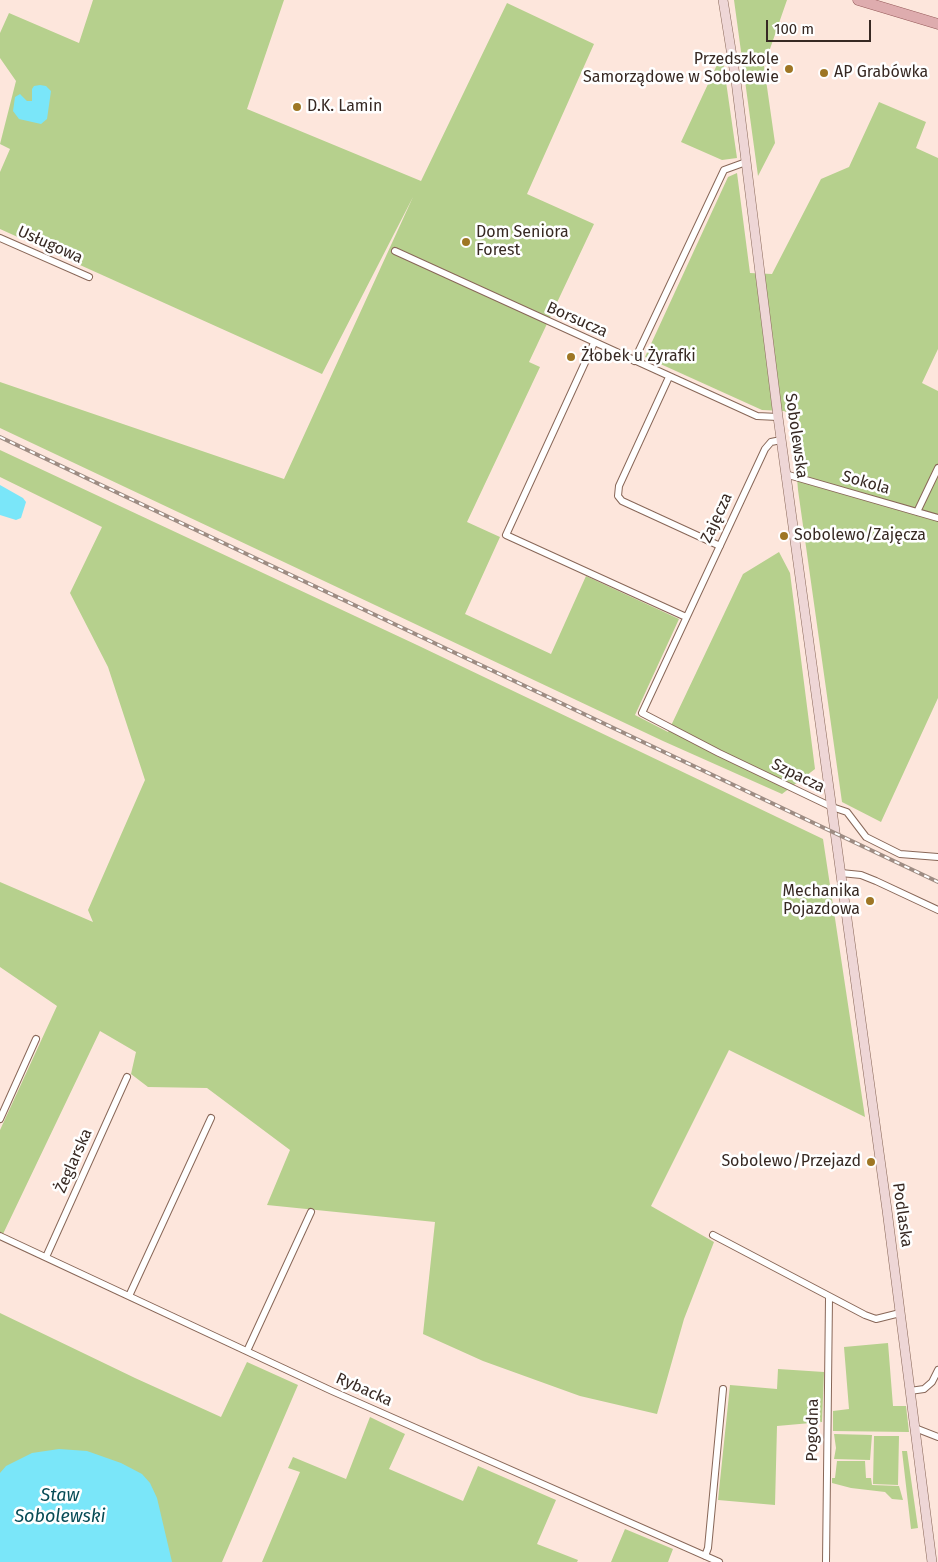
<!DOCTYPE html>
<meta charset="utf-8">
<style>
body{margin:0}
#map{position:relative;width:938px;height:1562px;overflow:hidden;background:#fde6dc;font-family:"Fira Sans",sans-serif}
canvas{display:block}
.scale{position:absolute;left:766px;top:20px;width:105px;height:22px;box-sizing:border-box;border:2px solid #372923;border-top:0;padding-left:6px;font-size:15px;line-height:18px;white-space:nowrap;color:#372923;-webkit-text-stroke:4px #fff;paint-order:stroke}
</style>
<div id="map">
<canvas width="938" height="1562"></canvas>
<div class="scale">100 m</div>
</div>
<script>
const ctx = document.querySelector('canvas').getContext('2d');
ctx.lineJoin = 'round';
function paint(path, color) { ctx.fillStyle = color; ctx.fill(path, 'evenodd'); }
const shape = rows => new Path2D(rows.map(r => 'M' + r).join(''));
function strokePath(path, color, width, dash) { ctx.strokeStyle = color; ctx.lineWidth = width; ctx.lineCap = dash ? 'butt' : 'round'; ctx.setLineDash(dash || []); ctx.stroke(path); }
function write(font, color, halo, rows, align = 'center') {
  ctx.font = font + ' "Fira Sans",sans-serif'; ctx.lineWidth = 5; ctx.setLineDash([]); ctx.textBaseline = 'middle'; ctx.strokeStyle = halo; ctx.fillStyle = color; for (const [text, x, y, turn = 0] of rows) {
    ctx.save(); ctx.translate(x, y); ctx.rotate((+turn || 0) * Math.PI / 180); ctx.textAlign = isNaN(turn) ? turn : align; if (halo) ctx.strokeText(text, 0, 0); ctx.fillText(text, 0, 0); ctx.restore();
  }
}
const green = shape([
 [93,0,284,0,247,109,421,181,507,3,594,44,527,194,594,224,529,362,540,367,467,522,500,537,465,614,551,654,586,576,679,619,635,715,668,732,743,574,779,552,790,573,815,769,782,794,663,741,0,428,0,382,284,479,413,197,322,374,0,229,0,172,10,149,0,144,16,81,0,58,0,33,9,13,79,43],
 [734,0,787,0,764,66,775,143,758,176],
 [722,54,737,158,722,160,681,142],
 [879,102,926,122,916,148,938,158,938,349,922,383,938,391,938,698,881,822,842,802,798,490,792,415,784,411,762,410,645,357,728,177,737,173,750,273,772,274,821,179,849,167],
 [0,450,417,645,823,839,865,1117,729,1050,651,1206,714,1242,684,1319,657,1414,580,1396,483,1361,423,1334,435,1222,267,1205,290,1150,207,1088,148,1087,131,1074,136,1052,100,1031,3,1234,0,1233,0,1130,57,1006,0,967,0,882,93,922,88,910,145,780,108,667,70,593,102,527,0,477],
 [0,1313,135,1378,221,1417,247,1362,298,1385,222,1562,107,1562,0,1493],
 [888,1343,893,1406,906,1406,909,1432,833,1431,833,1411,849,1409,844,1347],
 [778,1369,824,1372,822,1422,777,1426,775,1505,718,1500,730,1385,777,1389],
 [370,1417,405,1434,389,1469,463,1501,478,1466,556,1500,537,1544,578,1560,577,1562,262,1562,300,1472,288,1468,293,1457,346,1479],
 [834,1434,872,1435,870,1460,834,1459,836,1448],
 [874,1436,899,1436,898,1485,873,1484],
 [902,1451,907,1451,918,1528,911,1529],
 [837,1461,865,1461,866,1478,835,1478],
 [832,1478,871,1478,872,1485,899,1486,903,1500,892,1499,885,1492,851,1488,832,1483],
 [625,1529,673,1549,668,1562,611,1562]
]);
const water = shape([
 [40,85,46,86,51,91,47,119,41,124,19,119,13,111,15,97,20,94,27,101,32,101,32,89,34,86],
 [0,485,23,498,26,502,21,518,16,520,0,515],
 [59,1449,87,1451,121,1463,142,1474,150,1483,157,1498,172,1562,0,1562,0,1473,6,1466,32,1453]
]);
const street = shape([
 [0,238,89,277],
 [395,251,757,416,778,417],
 [594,343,506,535,686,617],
 [634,361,724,170,746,162],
 [669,377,619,486,618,496,622,501,720,546],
 [781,440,771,442,765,449,642,713,719,753,832,807,847,812,866,837,900,854,938,857],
 [785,474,938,518],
 [917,512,938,468],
 [841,873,861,875,876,881,938,910],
 [0,1119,36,1039],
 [713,1235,865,1315,876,1319,900,1313],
 [0,1236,332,1391,719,1562],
 [46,1257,127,1077],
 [129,1296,211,1118],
 [247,1351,311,1212],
 [910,1391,924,1389,932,1382,938,1370],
 [915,1428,938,1437],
 [705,1556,708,1548,723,1389],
 [826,1562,829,1298]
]);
const secondary = shape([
 [723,0,736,81,778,417,887,1210,932,1562]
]);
const primary = shape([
 [858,0,938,24]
]);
const rail = shape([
 [0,437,938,882]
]);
const markers = [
 [789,69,5,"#9e7624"],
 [824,73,5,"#9e7624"],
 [297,107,5,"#9e7624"],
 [466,242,5,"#9e7624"],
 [571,357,5,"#9e7624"],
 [784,536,5,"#9e7624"],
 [870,901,5,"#9e7624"],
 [871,1162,5,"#9e7624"]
];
const poiNames = [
 ["Przedszkole",779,60,"right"],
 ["Samorządowe w Sobolewie",779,78,"right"],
 ["AP Grabówka",834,73],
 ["D.K. Lamin",307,107],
 ["Dom Seniora",476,233],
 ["Forest",476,251],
 ["Żłobek u Żyrafki",581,357],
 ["Sobolewo/Zajęcza",794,536],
 ["Mechanika",860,892,"right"],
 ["Pojazdowa",860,910,"right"],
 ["Sobolewo/Przejazd",861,1162,"right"]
];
const streetNames = [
 ["Usługowa",50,245,24],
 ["Borsucza",577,320,24],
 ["Sobolewska",796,436,82],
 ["Sokola",866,483,16],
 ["Zajęcza",717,518,-65],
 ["Szpacza",798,776,26],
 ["Żeglarska",74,1161,-66],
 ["Podlaska",902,1215,82],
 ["Rybacka",364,1390,24],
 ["Pogodna",813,1430,-89]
];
const waterNames = [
 ["Staw",60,1496],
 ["Sobolewski",60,1517]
];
paint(green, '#b6d08d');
paint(water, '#7ae6f9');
strokePath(street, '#886758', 8);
strokePath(secondary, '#886758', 10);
strokePath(primary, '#955a5a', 11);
strokePath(street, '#fff', 6);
strokePath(secondary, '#eed6d6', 9);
strokePath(primary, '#deacae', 10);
strokePath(rail, '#9e8c83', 4);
strokePath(rail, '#fff', 2, [5.5]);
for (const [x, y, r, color] of markers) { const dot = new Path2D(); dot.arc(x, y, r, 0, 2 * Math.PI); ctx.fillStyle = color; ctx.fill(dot); strokePath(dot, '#fff', 2); }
write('16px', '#372923', '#fff', poiNames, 'left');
write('16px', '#372923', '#fff', streetNames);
write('italic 18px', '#074c56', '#fff', waterNames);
</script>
